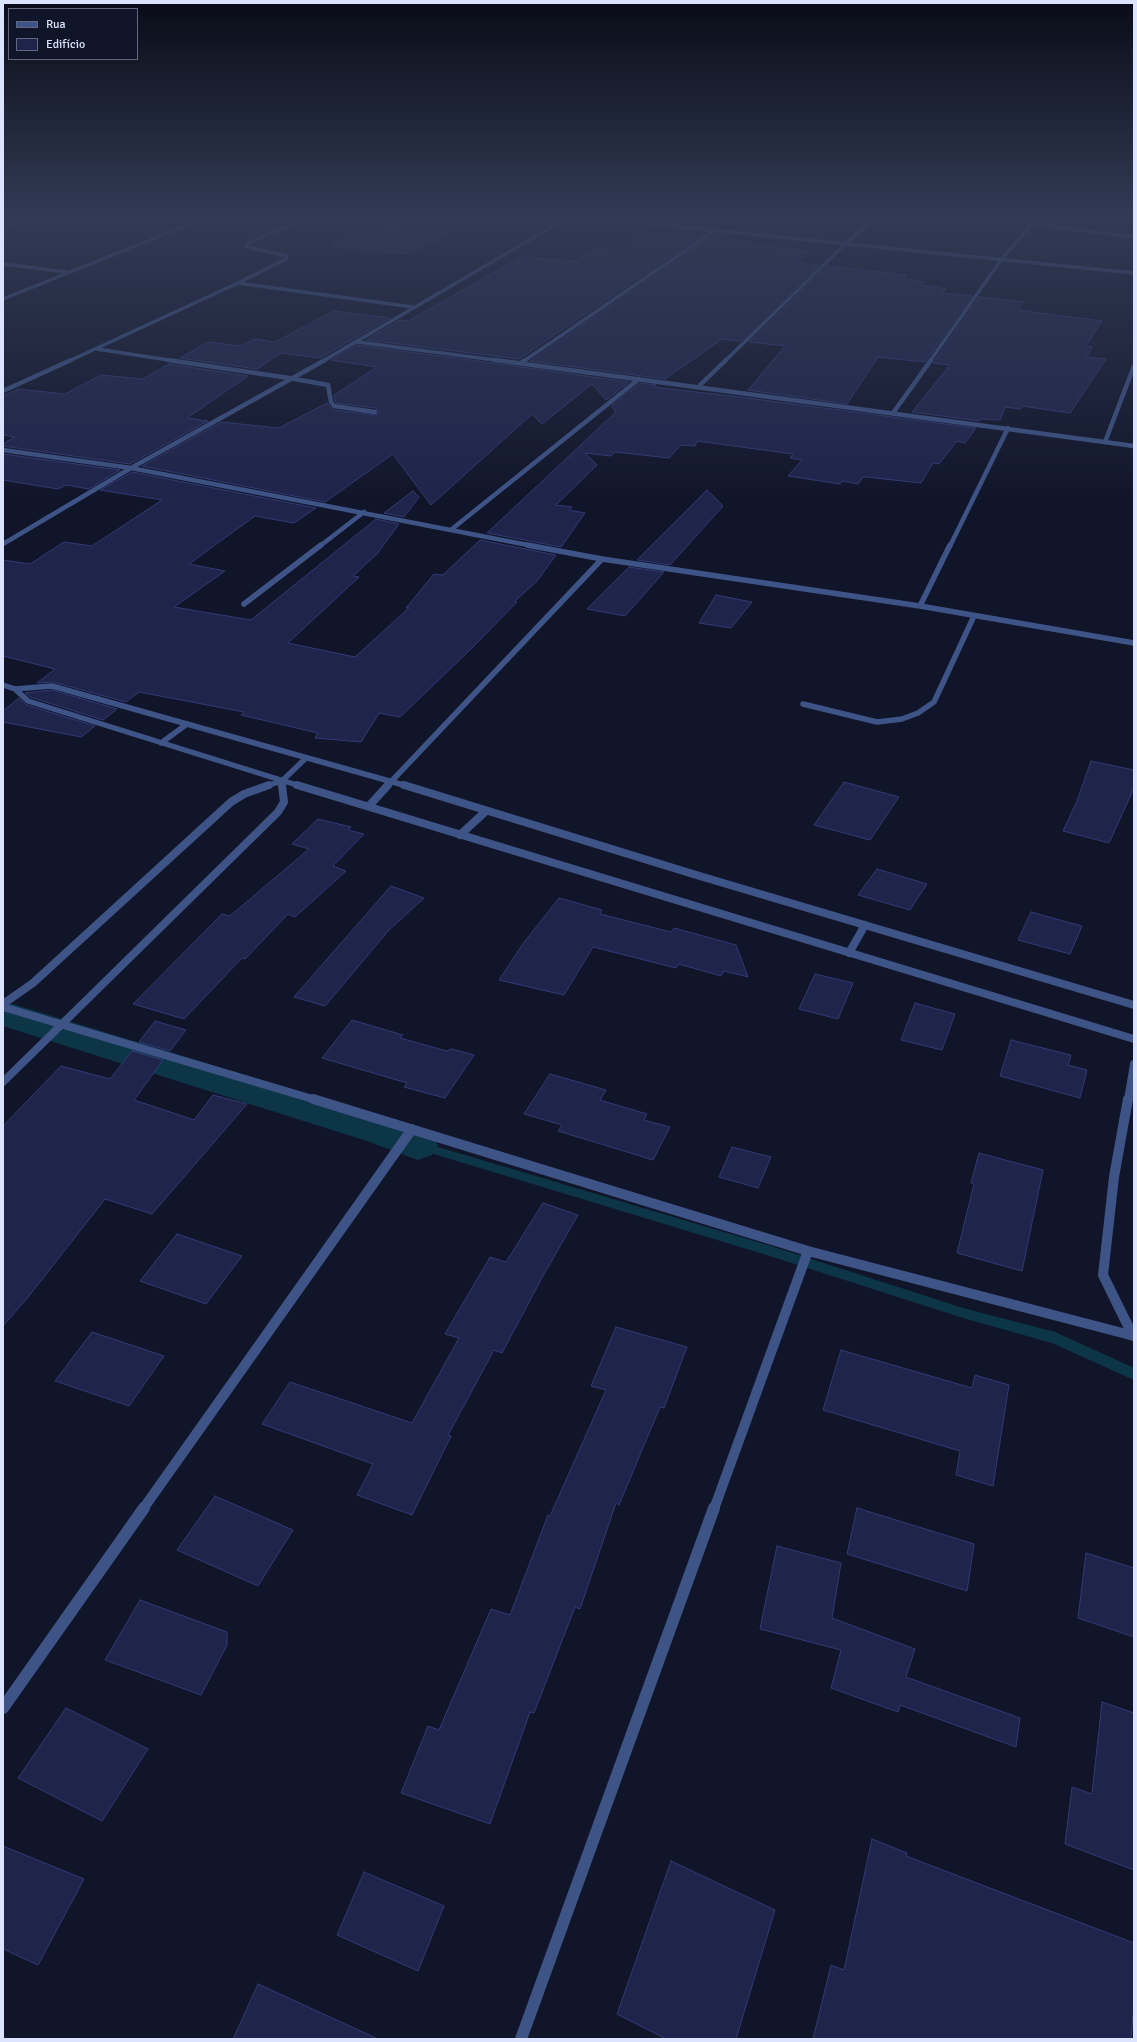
<!DOCTYPE html>
<meta charset="utf-8">
<style>
body{margin:0}
#map{position:relative;width:1137px;height:2042px;overflow:hidden;background:#11152a;font-family:Signika,sans-serif}
canvas{display:block}
.frame{position:absolute;inset:0;border:4px solid #dbe3fe;pointer-events:none}
.legend{position:absolute;left:8px;top:8px;width:130px;height:52px;box-sizing:border-box;background:#11152a;border:1px solid #62677f;margin:0;padding:5px 7px;list-style:none;font-size:12px;color:#dbe3fe}
.legend li{display:flex;align-items:center;gap:8px;height:20px}
.legend b{width:20px;border:1px solid #62677f}
</style>
<div id="map">
<canvas width="1137" height="2042"></canvas>
<div class="frame"></div>
<ul class="legend">
<li><b style="height:5px;background:#3e5487"></b>Rua</li>
<li><b style="height:11px;background:#1e244a"></b>Edifício</li>
</ul>
</div>
<script>
const ctx = document.querySelector('canvas').getContext('2d');
ctx.lineJoin = 'round';
const shape = rows => new Path2D(rows.map(r => 'M' + r).join(''));
function paint(path, color) { ctx.fillStyle = color; ctx.fill(path, 'evenodd'); }
function strokePath(path, color, width, dash) { ctx.strokeStyle = color; ctx.lineWidth = width; ctx.lineCap = dash ? 'butt' : 'round'; ctx.setLineDash(dash || []); ctx.stroke(path); }
const stream = shape([
 [418,1141,771,1246,963,1308,1055,1332,1134,1368,1134,1380,1052,1343,963,1318,770,1256,414,1148,412,1145,414,1142,418,1141]
]);
const canal = shape([
 [3,1001,395,1121,432,1135,438,1145,432,1155,418,1160,367,1141,3,1026,3,1001]
]);
const building = shape([
 [378,223,452,231,409,254,330,246,378,223],
 [642,233,698,238,519,359,366,340,400,320,408,321,521,257,574,261,596,249,620,251,642,233],
 [708,239,810,251,797,262,819,265,741,341,722,339,665,379,530,361,708,239],
 [827,266,907,275,903,279,924,282,921,285,946,289,941,293,972,296,925,362,878,357,847,404,748,390,785,346,749,342,827,266],
 [979,297,1023,302,1018,310,1102,321,1086,346,1092,347,1087,357,1106,359,1070,413,1022,406,1020,409,1005,407,1000,420,980,419,979,421,912,412,950,365,933,363,979,297],
 [334,311,390,318,320,358,281,353,257,369,180,358,208,342,241,346,255,339,275,342,334,311],
 [356,345,493,363,629,382,606,400,592,384,542,424,532,414,431,505,393,454,325,502,142,466,221,422,279,428,327,403,333,410,377,415,379,412,376,408,336,403,335,400,334,395,377,367,331,360,356,345],
 [169,364,248,376,187,418,208,421,130,464,3,446,3,444,15,437,3,435,3,396,18,389,65,394,101,375,143,379,169,364],
 [640,383,656,385,653,387,740,397,976,428,965,443,957,441,939,464,933,463,921,483,866,477,863,477,858,484,842,481,840,484,788,476,802,460,790,458,793,454,697,441,695,446,681,445,669,458,615,452,611,456,585,453,597,465,556,505,572,507,569,510,585,513,561,547,487,533,616,412,611,406,640,383],
 [3,454,120,470,89,489,66,485,58,489,3,480,3,454],
 [132,472,316,508,294,523,255,516,189,564,225,571,174,607,251,620,376,519,399,524,377,554,353,576,359,577,288,643,355,657,409,608,406,608,434,574,443,575,480,540,556,555,537,581,515,601,517,602,471,649,400,717,379,713,361,742,315,738,318,733,241,715,244,712,139,692,126,702,53,682,37,683,55,669,3,656,3,560,30,564,64,542,92,546,162,500,100,490,132,472],
 [707,490,723,506,670,565,637,560,707,490],
 [413,491,419,497,404,517,384,513,413,491],
 [629,567,664,572,625,616,587,609,629,567],
 [716,595,752,602,731,628,699,623,716,595],
 [52,690,117,709,103,720,30,697,25,693,52,690],
 [19,698,27,705,95,726,81,737,3,722,3,711,19,698],
 [1091,761,1134,770,1134,788,1109,843,1063,831,1077,801,1091,761],
 [844,782,899,797,870,840,814,825,844,782],
 [318,819,351,827,348,830,364,834,333,866,346,871,295,917,288,914,245,959,242,958,184,1019,133,1004,222,914,230,916,309,849,292,844,318,819],
 [877,869,927,884,910,910,858,895,877,869],
 [391,886,424,898,389,930,325,1006,294,997,391,886],
 [559,898,602,910,600,914,671,932,674,928,736,945,748,977,724,971,721,976,679,964,676,968,593,947,564,995,499,980,522,945,559,898],
 [1031,912,1082,926,1070,954,1018,940,1031,912],
 [815,974,853,983,838,1019,799,1009,815,974],
 [915,1003,955,1014,942,1050,901,1040,915,1003],
 [352,1020,403,1035,400,1038,447,1051,452,1049,474,1055,445,1098,404,1087,407,1083,322,1058,352,1020],
 [155,1021,186,1030,170,1051,139,1042,155,1021],
 [1011,1040,1071,1055,1068,1065,1087,1070,1080,1098,1000,1076,1011,1040],
 [132,1051,163,1060,134,1100,194,1120,213,1095,247,1104,152,1214,105,1199,29,1296,3,1326,3,1126,61,1066,110,1079,132,1051],
 [550,1074,606,1090,600,1100,647,1114,644,1120,670,1127,653,1160,558,1131,562,1125,524,1114,550,1074],
 [732,1147,771,1157,758,1188,719,1177,732,1147],
 [979,1153,1043,1170,1022,1271,957,1253,974,1184,971,1183,979,1153],
 [543,1203,578,1215,544,1274,502,1353,494,1350,448,1435,451,1436,412,1515,357,1495,373,1464,262,1424,290,1382,412,1423,459,1338,445,1334,490,1257,506,1262,543,1203],
 [177,1234,242,1256,206,1304,140,1281,177,1234],
 [616,1327,687,1347,664,1408,660,1407,619,1505,616,1503,580,1609,575,1607,534,1713,530,1712,490,1824,401,1793,428,1726,439,1730,491,1609,510,1615,548,1515,550,1516,606,1390,591,1386,616,1327],
 [92,1332,164,1356,129,1406,55,1381,92,1332],
 [841,1350,972,1388,975,1375,1009,1385,993,1486,956,1475,960,1451,823,1410,841,1350],
 [215,1496,293,1530,258,1586,177,1550,215,1496],
 [857,1508,974,1544,967,1591,847,1554,857,1508],
 [777,1546,841,1563,832,1618,915,1649,906,1677,1020,1718,1016,1747,900,1705,898,1712,831,1688,841,1650,760,1629,777,1546],
 [1086,1553,1134,1568,1134,1637,1078,1618,1086,1553],
 [140,1600,227,1632,227,1645,201,1695,105,1660,140,1600],
 [1102,1702,1134,1713,1134,1870,1065,1844,1072,1787,1092,1794,1102,1702],
 [66,1708,148,1749,102,1821,18,1778,66,1708],
 [872,1839,907,1853,906,1856,1134,1943,1134,2002,1131,2039,813,2039,831,1965,844,1970,872,1839],
 [3,1846,84,1879,38,1965,3,1949,3,1846],
 [671,1861,775,1910,736,2039,666,2039,617,2014,671,1861],
 [364,1872,444,1906,418,1971,337,1935,364,1872],
 [258,1984,378,2039,233,2039,258,1984]
]);
const service = shape([
 [289,378,328,385,331,402,334,406,375,412]
]);
const minorFar5 = shape([
 [593,218,1134,273],
 [983,218,1134,237],
 [3,228,29,218],
 [287,256,251,248,246,246,246,244,305,218],
 [3,264,66,272],
 [238,283,413,307],
 [3,299,205,218],
 [357,342,503,361],
 [97,349,175,361],
 [69,361,238,283,286,259,287,256],
 [323,361,567,218],
 [524,361,714,231],
 [725,361,845,244,875,218],
 [930,361,1001,260,1032,224]
]);
const minorFar4 = shape([
 [168,360,289,378],
 [495,360,1134,446],
 [522,362,525,360],
 [699,386,726,360],
 [3,391,71,360],
 [893,413,931,360],
 [1105,442,1134,366],
 [3,450,131,468,533,546],
 [452,529,639,379],
 [3,544,131,468,325,360],
 [320,546,364,512],
 [950,546,1008,428]
]);
const minorFar3 = shape([
 [527,545,602,559,920,606,1134,643],
 [244,604,321,545],
 [920,606,950,545],
 [803,704,877,722,902,719,918,713,934,702,974,616],
 [387,786,602,559]
]);
const minorFar2 = shape([
 [369,806,388,785],
 [3,1007,316,1100],
 [1128,1100,1134,1064]
]);
const minorFar1 = shape([
 [313,1099,808,1251,1134,1336],
 [1128,1099,1114,1177,1103,1275,1133,1336],
 [143,1509,412,1129],
 [714,1509,808,1251]
]);
const minor = shape([
 [3,1708,144,1508],
 [521,2039,714,1508]
]);
const tertiaryFar1 = shape([
 [3,685,15,689,52,686,407,786],
 [15,689,28,701,300,786],
 [161,743,187,724],
 [282,781,283,786],
 [266,786,282,781,306,758]
]);
const tertiary = shape([
 [297,785,1134,1039],
 [404,785,693,874,1134,1005],
 [460,835,486,811],
 [849,953,865,925],
 [3,1004,33,983,231,802,244,794,269,785],
 [3,1082,278,812,284,802,282,785]
]);
paint(stream, '#0c3648');
paint(canal, '#0c3648');
paint(building, '#1e244a');
strokePath(building, '#313a76', 1);
strokePath(service, '#3e5487', 4.5);
strokePath(minorFar5, '#3e5487', 3.5);
strokePath(minorFar4, '#3e5487', 4.5);
strokePath(minorFar3, '#3e5487', 5.5);
strokePath(minorFar2, '#3e5487', 8);
strokePath(minorFar1, '#3e5487', 10);
strokePath(minor, '#3e5487', 12);
strokePath(tertiaryFar1, '#3e5487', 5.5);
strokePath(tertiary, '#3e5487', 8);
const sky = ctx.createLinearGradient(0, 0, 0, 504);
sky.addColorStop(0, '#090c17');
sky.addColorStop(0.43, '#323b55');
sky.addColorStop(1, '#323b5500');
ctx.fillStyle = sky;
ctx.fillRect(0, 0, 1137, 504);
</script>
